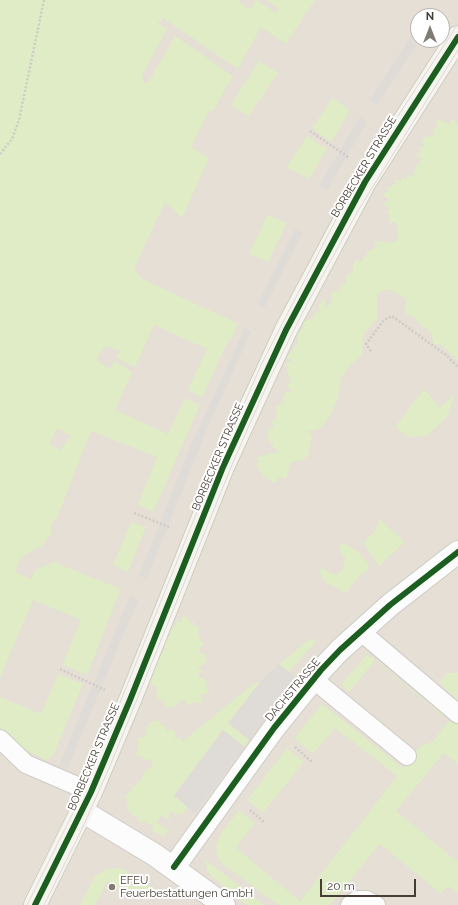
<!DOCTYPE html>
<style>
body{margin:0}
#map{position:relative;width:458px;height:905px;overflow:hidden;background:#f0ede8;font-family:Raleway,sans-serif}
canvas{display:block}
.north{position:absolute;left:410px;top:8px;width:40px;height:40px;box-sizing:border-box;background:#fff;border:1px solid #b5b2ae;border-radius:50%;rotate:0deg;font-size:11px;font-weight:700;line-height:16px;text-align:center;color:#463e34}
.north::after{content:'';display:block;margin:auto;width:14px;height:18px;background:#827b73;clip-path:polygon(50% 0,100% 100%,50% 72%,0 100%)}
.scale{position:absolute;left:320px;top:879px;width:96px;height:18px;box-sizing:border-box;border:2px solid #463e34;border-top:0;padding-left:5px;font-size:12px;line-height:14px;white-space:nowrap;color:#463e34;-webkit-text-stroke:3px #fff;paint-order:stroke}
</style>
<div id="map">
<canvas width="458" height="905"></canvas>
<div class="north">N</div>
<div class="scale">20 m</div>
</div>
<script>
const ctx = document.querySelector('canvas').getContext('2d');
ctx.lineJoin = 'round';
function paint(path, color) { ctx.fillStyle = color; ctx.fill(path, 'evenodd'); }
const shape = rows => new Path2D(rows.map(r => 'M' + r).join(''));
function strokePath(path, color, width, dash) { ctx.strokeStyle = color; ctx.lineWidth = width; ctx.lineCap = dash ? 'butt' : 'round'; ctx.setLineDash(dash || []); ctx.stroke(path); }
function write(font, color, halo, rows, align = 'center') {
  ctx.font = font + ' Raleway,sans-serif'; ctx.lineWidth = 4; ctx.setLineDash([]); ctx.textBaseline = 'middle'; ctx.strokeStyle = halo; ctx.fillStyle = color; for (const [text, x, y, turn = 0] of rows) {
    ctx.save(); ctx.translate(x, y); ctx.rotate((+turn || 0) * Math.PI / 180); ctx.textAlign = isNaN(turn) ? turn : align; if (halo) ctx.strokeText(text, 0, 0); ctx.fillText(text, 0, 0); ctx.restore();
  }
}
const residential = shape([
 [83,0,458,0,458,673,448,673,439,683,458,700,458,905,0,905,0,497,134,269],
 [418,16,442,16,442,40,418,40]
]);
const green = shape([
 [0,0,240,0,239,2,250,9,256,0,276,13,279,9,266,0,315,0,286,44,261,27,238,69,163,18,158,23,167,29,142,75,144,83,149,81,175,36,233,76,213,111,209,111,191,147,209,158,182,218,165,202,134,269,141,278,238,324,231,340,229,339,202,398,188,390,207,349,154,325,135,367,116,358,120,351,107,346,102,350,99,355,97,361,110,369,114,361,132,372,115,410,168,434,185,398,200,405,153,512,138,504,157,457,91,431,57,518,51,524,51,534,43,545,21,557,15,572,31,579,35,570,54,562,121,589,87,675,62,665,81,620,33,600,0,678],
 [58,428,70,436,60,451,50,444,53,436],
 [259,61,278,73,248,117,231,105],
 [332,98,347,108,349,112,331,142,312,128],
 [441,119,441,121,451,124,451,120,454,119,458,126,458,361,442,345,433,344,432,336,426,328,423,327,414,317,406,314,404,308,407,301,402,296,388,289,377,294,377,319,363,335,362,355,351,364,341,378,338,397,329,418,318,430,307,431,312,435,309,454,303,460,291,462,286,479,282,477,278,478,277,481,273,483,265,476,263,478,262,472,258,471,260,467,257,467,256,463,260,462,258,459,259,455,262,455,266,458,265,456,270,453,274,454,278,451,272,447,275,442,271,444,268,437,268,430,274,427,271,421,276,421,277,413,275,407,284,402,283,396,286,392,292,391,286,385,290,383,291,378,288,376,287,372,289,369,285,364,291,361,290,359,287,357,287,354,293,351,292,349,298,343,298,338,296,335,304,327,302,325,302,322,312,319,315,313,320,312,318,308,321,300,325,300,325,305,329,306,332,299,330,294,333,291,340,291,340,286,346,282,346,277,348,274,354,272,352,270,355,260,362,262,363,256,366,258,367,252,375,248,375,243,380,241,393,243,398,239,398,226,395,222,389,223,390,215,387,212,390,207,383,205,384,202,387,202,389,199,386,198,383,194,388,191,387,188,391,185,395,185,396,183,394,181,396,179,402,181,402,177,406,179,408,174,410,177,412,175,415,177,413,171,416,169,414,166,421,163,420,158,416,154,421,152,419,148,424,144,421,141,425,138,424,136,433,137,434,132,431,130,437,127,436,121],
 [307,136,327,149,309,179,286,167],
 [267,215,287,223,268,262,249,254],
 [424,389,440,408,454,395,448,416,427,436,408,437,395,427],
 [379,519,405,542,379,566,364,543,376,529],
 [131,522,146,527,128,572,113,565],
 [345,543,359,553,368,563,369,568,366,572,360,575,348,591,343,592,333,585,327,584,318,570,325,568,328,572,336,575,345,567,342,565,346,559,340,552,340,545],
 [185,616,191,623,194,621,194,625,199,627,198,635,201,638,199,640,205,642,199,648,199,650,201,654,205,654,207,661,198,668,203,672,197,674,208,683,206,684,208,691,207,694,200,696,203,702,201,704,196,702,193,702,191,705,187,704,184,699,178,703,175,707,173,705,167,709,166,706,164,706,165,702,161,701,160,698,157,700,156,687,148,682,149,675,154,673,153,671,157,661,155,659,161,651,167,649,163,647,170,627,175,627,177,619,178,621,182,623,182,617],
 [311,638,316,642,289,672,279,664],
 [367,654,447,717,446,718,375,661,349,692,341,685],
 [448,673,458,673,458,700,439,683],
 [58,674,83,684,53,756,46,760,17,746,0,729,0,697,41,714],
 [261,681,229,723,249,740,245,747,223,730,174,795,189,807,182,814,177,815,170,811,169,820,162,815,157,822,169,831,172,831,170,833,167,832,162,837,159,833,153,832,152,824,147,824,145,821,141,823,140,821,137,821,137,816,133,816,130,812,128,813,129,808,126,807,128,800,124,798,126,795,129,795,128,793,131,791,132,786,137,785,137,781,140,783,144,772,153,765,151,759,144,760,144,757,137,756,136,752,138,749,137,745,139,744,137,738,145,737,147,733,144,728,149,726,149,723,159,720,160,724,165,726,167,731,174,729,176,736,174,739,177,739,179,736,183,741,252,685],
 [322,704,403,768,420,746,432,742,451,719,458,725,458,764,444,753,396,811,458,862,458,893,448,886,441,894,380,844,330,905,278,905,221,863,217,857,216,847,220,834,239,810,255,823,236,848,300,901,397,776,335,728,313,754,294,738],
 [287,748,304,762,263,813,247,800],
 [206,860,265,905,246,905,212,877,207,870],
 [122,868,162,895,155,896,141,888,131,894,107,881,95,905,80,905,95,876,107,869]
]);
const parking = shape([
 [418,25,418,40,420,40,377,105,370,100],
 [360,117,367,122,327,190,319,186],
 [296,228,303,232,264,308,257,305],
 [245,328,251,332,209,424,147,578,139,576,188,452],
 [130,596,138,600,67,769,59,766],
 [279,664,296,678,249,740,228,723,261,681],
 [223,730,245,747,195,813,174,796]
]);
const path = shape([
 [310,131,348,157],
 [0,154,12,139,19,120,44,0],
 [371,351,366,344,384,320,392,316,446,355,458,367],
 [134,513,169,527],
 [60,669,105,690],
 [295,747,313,763],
 [250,810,264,822]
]);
const lane = shape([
 [360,631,458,714],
 [313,679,407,756],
 [0,739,26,764,91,792],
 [350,905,357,900,367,900,376,905]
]);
const street = shape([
 [82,811,155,855,224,905],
 [174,867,274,728,321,670,340,650,390,605,458,552]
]);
const secondary = shape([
 [35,905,91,792,130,700,223,467,286,330,365,182,458,37]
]);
const tram = shape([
 [27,905,72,815,96,762,201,502,262,363,346,200,392,125,458,24],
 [44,905,81,831,110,766,234,460,271,376,307,304,359,209,458,50]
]);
const cycleway = shape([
 [174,867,274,728,321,670,340,650,390,605,458,552],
 [35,905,91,792,130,700,223,467,286,330,365,182,458,37]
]);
const markers = [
 [112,887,4,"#827b73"]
];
const streetNames = [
 ["BORBECKER STRASSE",364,167,-59],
 ["BORBECKER STRASSE",218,457,-67],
 ["DACHSTRASSE",293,690,-50],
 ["BORBECKER STRASSE",94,757,-67]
];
const poiNames = [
 ["EFEU",120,881],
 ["Feuerbestattungen GmbH",120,894]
];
paint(residential, '#e5dfd5');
paint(green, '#dfecc6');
paint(parking, '#dfdcd8');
strokePath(lane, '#cecbc6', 20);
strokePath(street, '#cecbc6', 24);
strokePath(secondary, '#d1ccc0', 24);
strokePath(path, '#cecbc6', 2.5, [2, 2]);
strokePath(lane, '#fdfcfc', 18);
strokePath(street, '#fdfcfc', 22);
strokePath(secondary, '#f6f4ee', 22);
strokePath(tram, '#d9d9d8', 1);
strokePath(cycleway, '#1b5e20', 6);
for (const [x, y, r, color] of markers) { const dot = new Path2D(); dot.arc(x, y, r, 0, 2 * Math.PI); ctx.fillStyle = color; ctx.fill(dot); strokePath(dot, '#fff', 1.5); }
write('11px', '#463e34', '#fff', streetNames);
write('11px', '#463e34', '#fff', poiNames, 'left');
</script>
